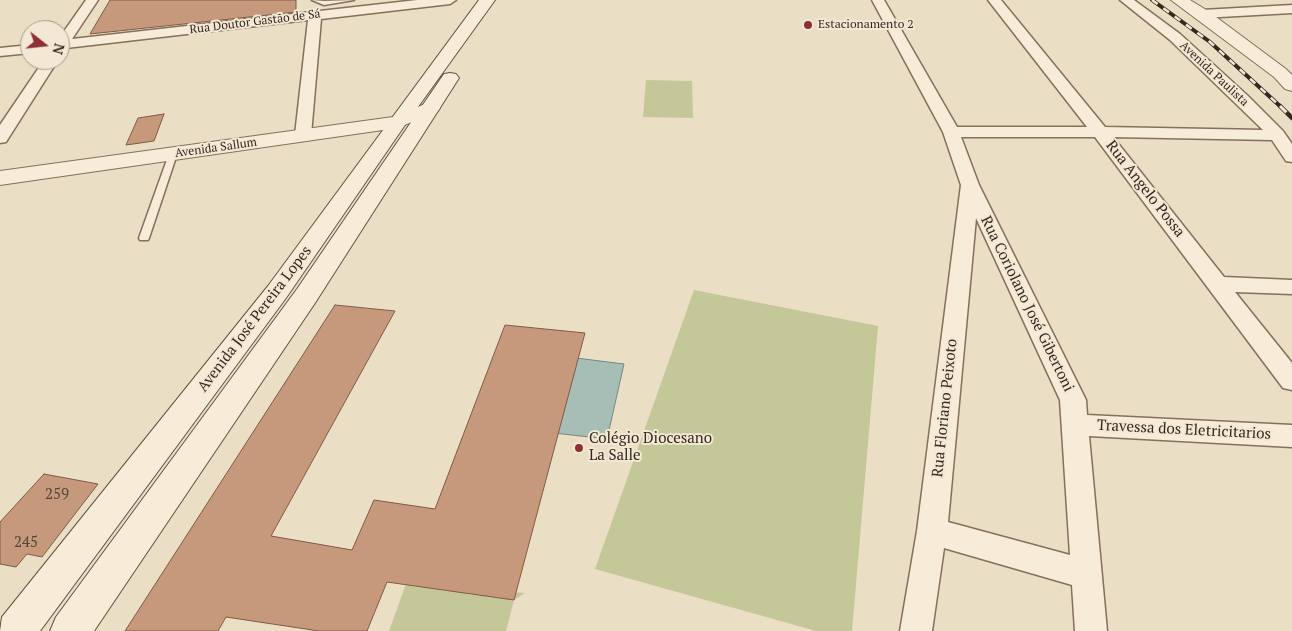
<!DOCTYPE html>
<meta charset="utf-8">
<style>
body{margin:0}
#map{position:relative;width:1292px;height:631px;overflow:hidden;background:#eadec5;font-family:"PT Serif",serif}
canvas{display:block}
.north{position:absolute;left:20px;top:20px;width:50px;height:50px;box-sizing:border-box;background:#f2e8d3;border:1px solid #a69c8b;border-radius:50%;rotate:106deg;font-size:14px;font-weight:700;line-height:20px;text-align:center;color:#35291f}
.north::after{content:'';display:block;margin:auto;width:18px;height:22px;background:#8e3135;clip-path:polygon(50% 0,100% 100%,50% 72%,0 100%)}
</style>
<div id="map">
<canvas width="1292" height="631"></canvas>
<div class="north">N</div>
</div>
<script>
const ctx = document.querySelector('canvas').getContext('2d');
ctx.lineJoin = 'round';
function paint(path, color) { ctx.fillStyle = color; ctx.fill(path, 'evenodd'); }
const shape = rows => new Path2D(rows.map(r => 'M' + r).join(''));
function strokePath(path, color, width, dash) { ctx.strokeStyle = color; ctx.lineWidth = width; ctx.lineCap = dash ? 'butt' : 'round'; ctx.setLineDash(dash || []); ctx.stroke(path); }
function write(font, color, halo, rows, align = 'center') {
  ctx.font = font + ' "PT Serif",serif'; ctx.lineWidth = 4; ctx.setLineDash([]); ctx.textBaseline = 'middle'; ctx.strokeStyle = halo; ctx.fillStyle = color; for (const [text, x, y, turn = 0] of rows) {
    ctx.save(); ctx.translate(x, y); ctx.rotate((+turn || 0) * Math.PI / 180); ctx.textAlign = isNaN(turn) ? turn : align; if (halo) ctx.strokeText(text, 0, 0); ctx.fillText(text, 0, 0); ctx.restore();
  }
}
const green = shape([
 [646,80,692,81,693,118,643,117],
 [694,290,878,326,852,631,816,631,595,569],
 [406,584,525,593,514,600,506,631,389,631]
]);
const water = shape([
 [576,358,624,364,607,439,554,433,576,358]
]);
const building = shape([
 [110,0,296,0,296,12,90,34,110,0],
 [164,114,154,141,126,145,138,118,164,114],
 [335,305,395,311,271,536,352,550,374,500,435,509,505,325,585,333,514,600,387,582,367,631,319,631,226,617,218,631,125,631,335,305],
 [44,474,98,484,42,557,27,554,16,567,0,564,0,522,44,474]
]);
const service = shape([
 [312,0,324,1,354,0,324,5,312,0],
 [173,151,177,154,149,238,148,240,140,240,139,238,169,154,173,151]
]);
const minor = shape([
 [86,0,98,0,72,39,417,0,456,0,450,4,321,19,311,135,309,139,303,140,297,139,295,135,308,20,66,48,60,51,60,37,86,0],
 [872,0,884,0,957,127,1087,127,988,0,1001,0,1105,127,1263,130,1170,40,1120,0,1134,0,1180,34,1247,95,1283,131,1292,144,1292,162,1286,161,1272,140,1113,137,1224,277,1292,280,1292,294,1235,292,1292,363,1292,390,1283,388,1095,137,961,137,979,185,1086,400,1087,415,1292,425,1292,447,1089,436,1107,631,1075,631,1072,585,944,548,932,631,900,631,917,531,961,185,943,132,872,0],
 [976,218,1060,400,1070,555,948,522,976,218],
 [1292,5,1292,13,1202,18,1196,14,1202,10,1292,5],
 [30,45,30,53,0,56,0,48,30,45],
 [44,60,58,60,6,142,0,143,0,125,44,60]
]);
const tertiary = shape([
 [1171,0,1190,0,1208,11,1286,69,1292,75,1292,91,1285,89,1274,77,1171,0],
 [430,102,437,104,440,108,437,112,397,128,0,185,0,171,393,117,430,102]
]);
const secondary = shape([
 [479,0,495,0,405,125,286,298,40,631,0,631,2,617,268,286,479,0],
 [450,73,456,74,459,78,315,303,94,631,50,631,56,617,297,289,444,74,450,73]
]);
const railFar1 = shape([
 [1152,0,1210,42,1281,107]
]);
const rail = shape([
 [1280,106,1292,118]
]);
const markers = [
 [808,25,5,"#8e3135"],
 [579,448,5,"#8e3135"]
];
const farStreetnames = [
 ["Rua Doutor Gastão de Sá",255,22,-7],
 ["Avenida Paulista",1214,74,43],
 ["Avenida Sallum",216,148,-8]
];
const farPoinames = [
 ["Estacionamento 2",818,25]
];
const streetNames = [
 ["Rua Angelo Possa",1145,189,52],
 ["Rua Coriolano José Gibertoni",1027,304,64],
 ["Avenida José Pereira Lopes",255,319,-53],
 ["Rua Floriano Peixoto",945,408,-84],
 ["Travessa dos Eletricitarios",1184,430,3]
];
const poiNames = [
 ["Colégio Diocesano",589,439],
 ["La Salle",589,456]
];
const nearNumbernames = [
 ["259",57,495],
 ["245",26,543]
];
paint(green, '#c4c899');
paint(water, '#a6beb6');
strokePath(water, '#6e8b83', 1);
paint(building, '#c6997d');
strokePath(building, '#815a44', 1);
strokePath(service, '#84705c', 3);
strokePath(minor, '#84705c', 3);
strokePath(tertiary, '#84705c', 2);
strokePath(secondary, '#66513f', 2);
paint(service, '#f6ecd7');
paint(minor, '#f6ecd7');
paint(tertiary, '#f6ecd7');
paint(secondary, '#f6ecd7');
strokePath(railFar1, '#35291f', 4);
strokePath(rail, '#35291f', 4.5);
strokePath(railFar1, '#f2e8d3', 2.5, [7]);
strokePath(rail, '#f2e8d3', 3, [9]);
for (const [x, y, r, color] of markers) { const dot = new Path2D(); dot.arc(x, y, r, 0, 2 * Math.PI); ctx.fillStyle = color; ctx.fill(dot); strokePath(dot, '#f2e8d3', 2); }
write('12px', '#35291f', '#f2e8d3', farStreetnames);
write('12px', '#35291f', '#f2e8d3', farPoinames, 'left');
write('15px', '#35291f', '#f2e8d3', streetNames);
write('15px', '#35291f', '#f2e8d3', poiNames, 'left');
write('15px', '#594536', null, nearNumbernames);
</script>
